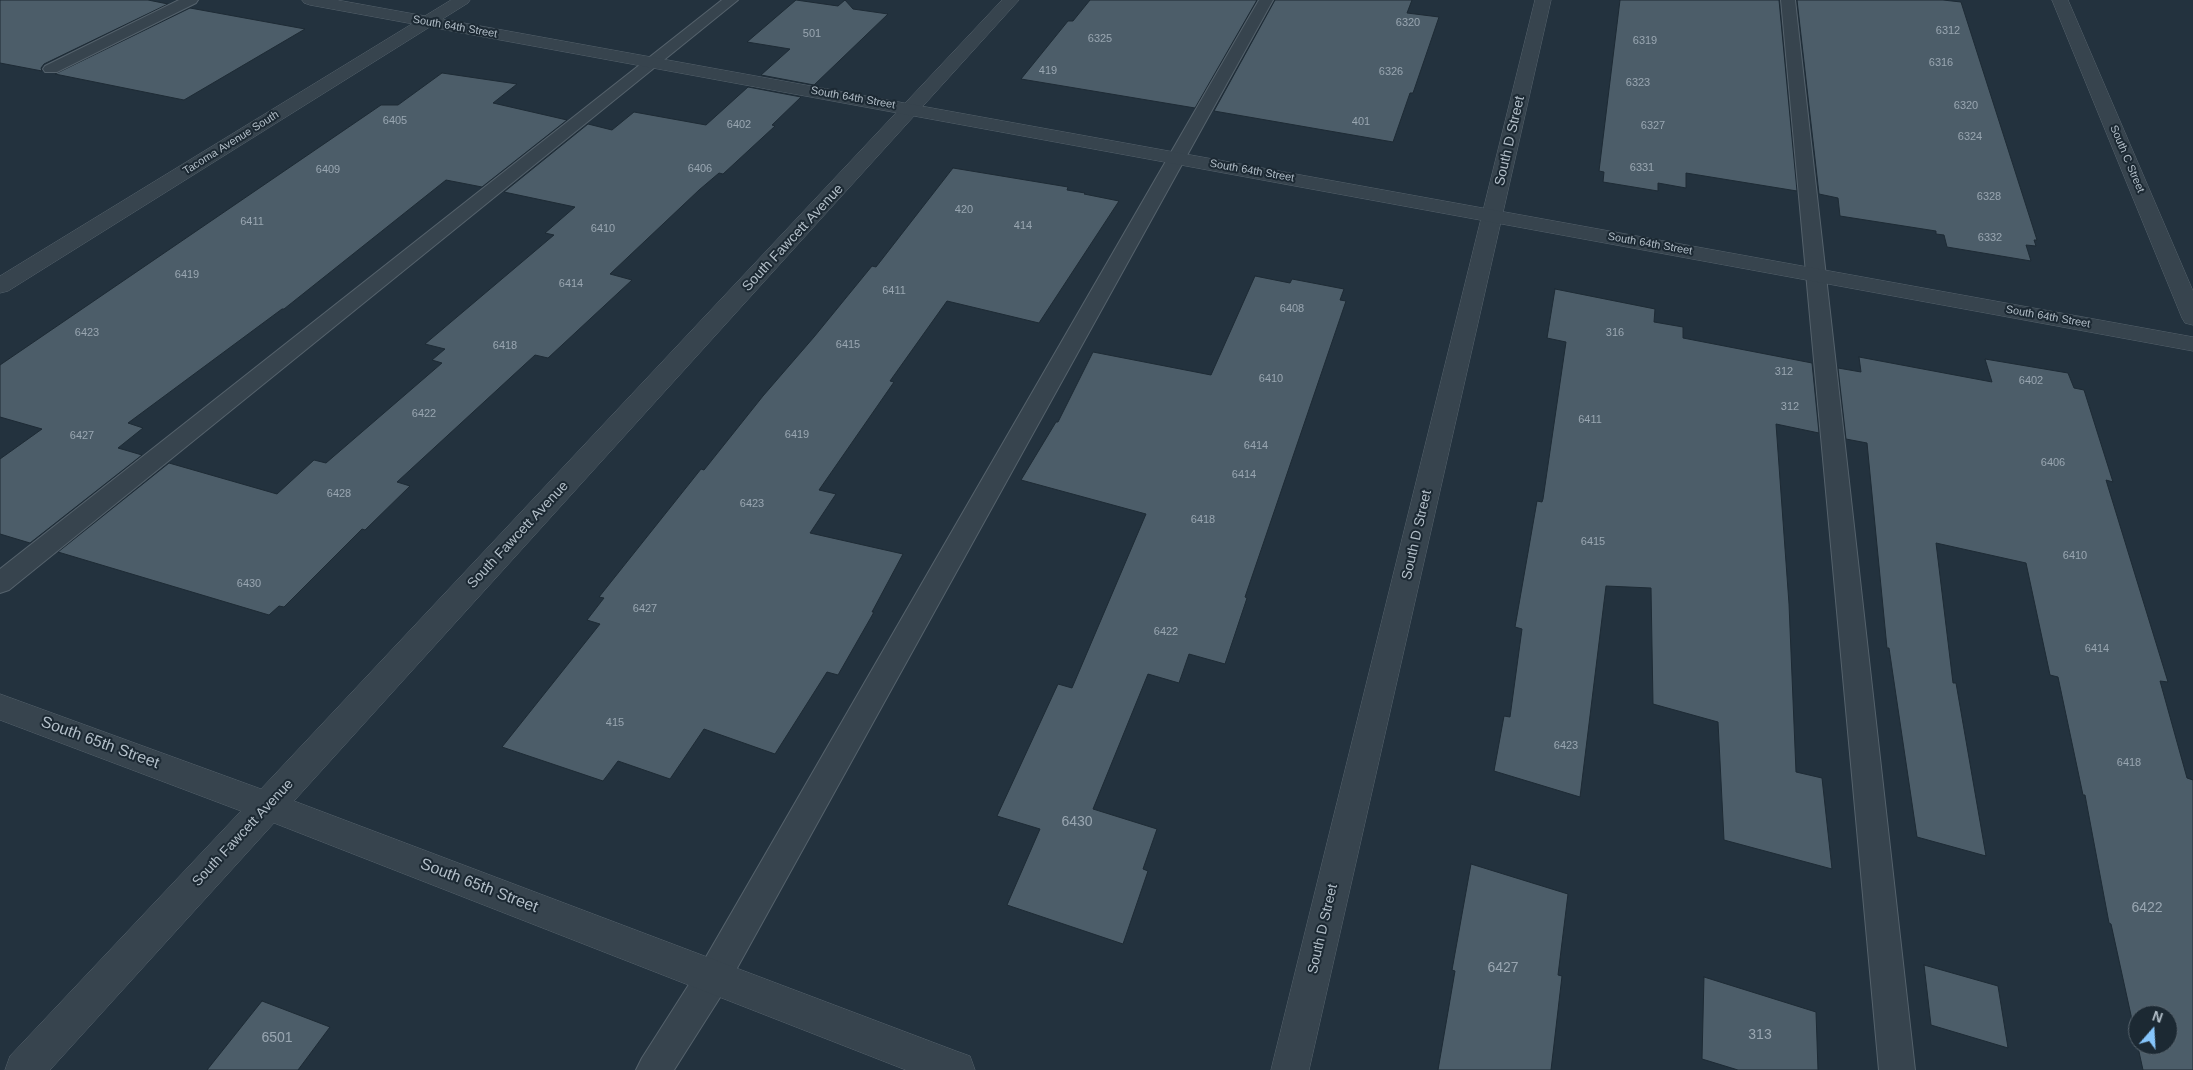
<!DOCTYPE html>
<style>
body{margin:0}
#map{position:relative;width:2193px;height:1070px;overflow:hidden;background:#23323e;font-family:Arial,sans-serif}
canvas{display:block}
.north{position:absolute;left:2128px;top:1005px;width:50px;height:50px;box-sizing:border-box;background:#1c2933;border:1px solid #58656f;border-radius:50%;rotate:19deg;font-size:14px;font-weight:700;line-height:20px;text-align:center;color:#b3bfc9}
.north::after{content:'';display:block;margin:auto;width:18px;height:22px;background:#86c5fb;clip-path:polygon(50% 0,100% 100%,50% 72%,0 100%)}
</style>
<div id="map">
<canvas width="2193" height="1070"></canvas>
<div class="north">N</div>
</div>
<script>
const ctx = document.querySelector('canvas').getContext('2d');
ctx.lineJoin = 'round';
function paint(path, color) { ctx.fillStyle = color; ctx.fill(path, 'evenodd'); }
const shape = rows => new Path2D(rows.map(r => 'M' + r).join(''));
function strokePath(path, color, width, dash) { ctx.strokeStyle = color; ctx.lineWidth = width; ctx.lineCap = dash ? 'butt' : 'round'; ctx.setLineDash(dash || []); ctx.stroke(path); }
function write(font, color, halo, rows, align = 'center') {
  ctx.font = font + ' Arial,sans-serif'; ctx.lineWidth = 4; ctx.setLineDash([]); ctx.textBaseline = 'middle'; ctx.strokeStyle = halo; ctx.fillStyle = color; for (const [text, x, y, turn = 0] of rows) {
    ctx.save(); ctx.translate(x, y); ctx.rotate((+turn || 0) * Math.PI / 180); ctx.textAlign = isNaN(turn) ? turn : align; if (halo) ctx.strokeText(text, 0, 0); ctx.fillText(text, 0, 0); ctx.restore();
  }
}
const building = shape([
 [0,0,148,0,168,4,44,64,41,68,42,71,0,63,0,0],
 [796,0,838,6,845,0,853,9,888,14,814,85,761,75,790,49,747,42,796,0],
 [1090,0,1257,0,1195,108,1021,79,1068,21,1073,21,1090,0],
 [1275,0,1412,0,1407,13,1439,17,1413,93,1410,93,1393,142,1214,111,1275,0],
 [1620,0,1779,0,1797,191,1686,173,1686,188,1658,183,1658,191,1603,182,1604,172,1599,171,1620,0],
 [1797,0,1943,0,1961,2,2037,240,2034,240,2036,246,2026,245,2031,261,1947,247,1944,235,1936,234,1936,231,1840,216,1838,198,1819,194,1797,0],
 [190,8,305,29,184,100,55,74,190,8],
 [442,73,517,84,493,103,567,120,482,187,446,180,284,309,282,309,128,423,143,428,118,448,142,455,30,543,0,534,0,459,42,429,0,417,0,365,381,105,398,105,442,73],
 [748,87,801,97,772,125,775,126,723,174,719,173,699,190,610,274,632,280,548,358,535,355,397,482,410,486,365,530,362,529,284,607,279,606,269,615,58,552,169,463,277,494,314,460,326,463,442,363,432,360,445,349,425,344,554,235,545,233,575,207,504,192,588,124,612,130,634,112,706,125,748,87],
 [953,168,1068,187,1067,190,1085,193,1084,194,1119,201,1039,323,947,301,890,381,894,382,819,490,836,494,810,533,903,554,872,612,874,612,838,675,827,672,775,754,704,729,670,779,618,761,603,781,502,747,600,624,587,620,604,598,599,597,701,469,704,470,763,396,814,337,872,266,876,267,953,168],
 [1255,276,1290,283,1292,279,1344,289,1340,300,1346,301,1245,597,1247,598,1225,664,1189,654,1179,683,1148,674,1093,809,1157,829,1143,869,1148,871,1123,944,1007,905,1040,829,997,816,1058,684,1072,688,1146,514,1021,480,1056,422,1058,422,1093,352,1211,375,1255,276],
 [1555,289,1655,309,1654,322,1683,327,1683,338,1812,363,1819,433,1776,424,1789,604,1796,772,1822,778,1832,869,1724,840,1718,722,1653,704,1651,588,1606,586,1580,797,1494,771,1504,716,1510,717,1522,629,1515,627,1537,501,1542,502,1543,499,1566,342,1547,338,1555,289],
 [1859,357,1992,382,1985,359,2068,373,2074,388,2084,390,2113,482,2106,480,2168,682,2160,681,2187,778,2193,780,2193,1070,2143,1070,2111,924,2109,923,2085,795,2083,795,2058,677,2050,675,2026,563,1936,543,1953,683,1956,683,1986,856,1917,837,1889,648,1887,648,1867,443,1846,439,1838,368,1861,372,1859,357],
 [2138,1015,2168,1015,2168,1045,2138,1045,2138,1015],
 [1471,864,1568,894,1558,975,1562,976,1551,1070,1438,1070,1455,971,1452,970,1471,864],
 [1924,965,1998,986,2008,1048,1931,1025,1924,965],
 [1704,977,1816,1012,1818,1070,1738,1070,1702,1059,1704,977],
 [262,1001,330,1027,298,1070,207,1070,262,1001]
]);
const service = shape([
 [179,0,198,0,196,3,57,72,45,72,43,69,45,66,179,0],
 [722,0,738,0,9,590,0,593,0,569,722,0],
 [1259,0,1273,0,726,988,674,1070,636,1070,642,1058,702,964,1259,0],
 [1781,0,1795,0,1915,1070,1879,1070,1781,0]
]);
const minor = shape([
 [451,0,470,0,468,3,8,291,0,293,0,276,451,0],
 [1002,0,1019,0,294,801,956,1051,970,1056,975,1070,906,1070,274,823,50,1070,5,1070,10,1056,241,811,0,720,0,694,261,789,1002,0],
 [1535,0,1551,0,1309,1070,1271,1070,1535,0],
 [2052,0,2068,0,2193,291,2193,325,2185,323,2182,318,2052,0]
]);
const tertiary = shape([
 [302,0,337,0,2193,337,2193,351,310,5,304,3,302,0]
]);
const numberNames = [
 ["6320",1408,23],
 ["6312",1948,31],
 ["501",812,34],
 ["6325",1100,39],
 ["6319",1645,41],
 ["6316",1941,63],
 ["419",1048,71],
 ["6326",1391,72],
 ["6323",1638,83],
 ["6320",1966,106],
 ["6405",395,121],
 ["401",1361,122],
 ["6402",739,125],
 ["6327",1653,126],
 ["6324",1970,137],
 ["6331",1642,168],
 ["6406",700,169],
 ["6409",328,170],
 ["6328",1989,197],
 ["420",964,210],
 ["6411",252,222],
 ["414",1023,226],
 ["6410",603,229],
 ["6332",1990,238],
 ["6419",187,275],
 ["6414",571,284],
 ["6411",894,291],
 ["6408",1292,309],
 ["6423",87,333],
 ["316",1615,333],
 ["6415",848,345],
 ["6418",505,346],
 ["312",1784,372],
 ["6410",1271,379],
 ["6402",2031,381],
 ["312",1790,407],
 ["6422",424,414],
 ["6411",1590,420],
 ["6419",797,435],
 ["6427",82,436],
 ["6414",1256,446],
 ["6406",2053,463],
 ["6414",1244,475],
 ["6428",339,494],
 ["6423",752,504],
 ["6418",1203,520],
 ["6415",1593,542],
 ["6410",2075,556],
 ["6430",249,584],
 ["6427",645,609],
 ["6422",1166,632],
 ["6414",2097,649],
 ["415",615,723],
 ["6423",1566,746],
 ["6418",2129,763]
];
const farStreetnames = [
 ["South 64th Street",455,27,10],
 ["South 64th Street",853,98,10],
 ["Tacoma Avenue South",231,143,-32],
 ["South C Street",2127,159,67],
 ["South 64th Street",1252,171,10],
 ["South 64th Street",1650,244,10],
 ["South 64th Street",2048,317,10]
];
const streetNames = [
 ["South D Street",1510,141,-77],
 ["South Fawcett Avenue",793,238,-47],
 ["South Fawcett Avenue",518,535,-47],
 ["South D Street",1417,535,-77],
 ["South Fawcett Avenue",243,833,-47],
 ["South D Street",1323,929,-77]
];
const nearNumbernames = [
 ["6430",1077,822],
 ["6422",2147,908],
 ["6427",1503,968],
 ["313",1760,1035],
 ["6501",277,1038]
];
const nearStreetnames = [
 ["South 65th Street",100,743,20],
 ["South 65th Street",479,886,21]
];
paint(building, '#4c5d69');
strokePath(building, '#1e2b35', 1);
strokePath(service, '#55626c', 2);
strokePath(minor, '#55626c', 1);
strokePath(tertiary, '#55626c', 1);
paint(service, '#37444e');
paint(minor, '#37444e');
paint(tertiary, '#37444e');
write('11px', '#99a6b1', null, numberNames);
write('11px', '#b3bfc9', '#1c2933', farStreetnames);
write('14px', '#b3bfc9', '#1c2933', streetNames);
write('14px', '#99a6b1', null, nearNumbernames);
write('16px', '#b3bfc9', '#1c2933', nearStreetnames);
</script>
